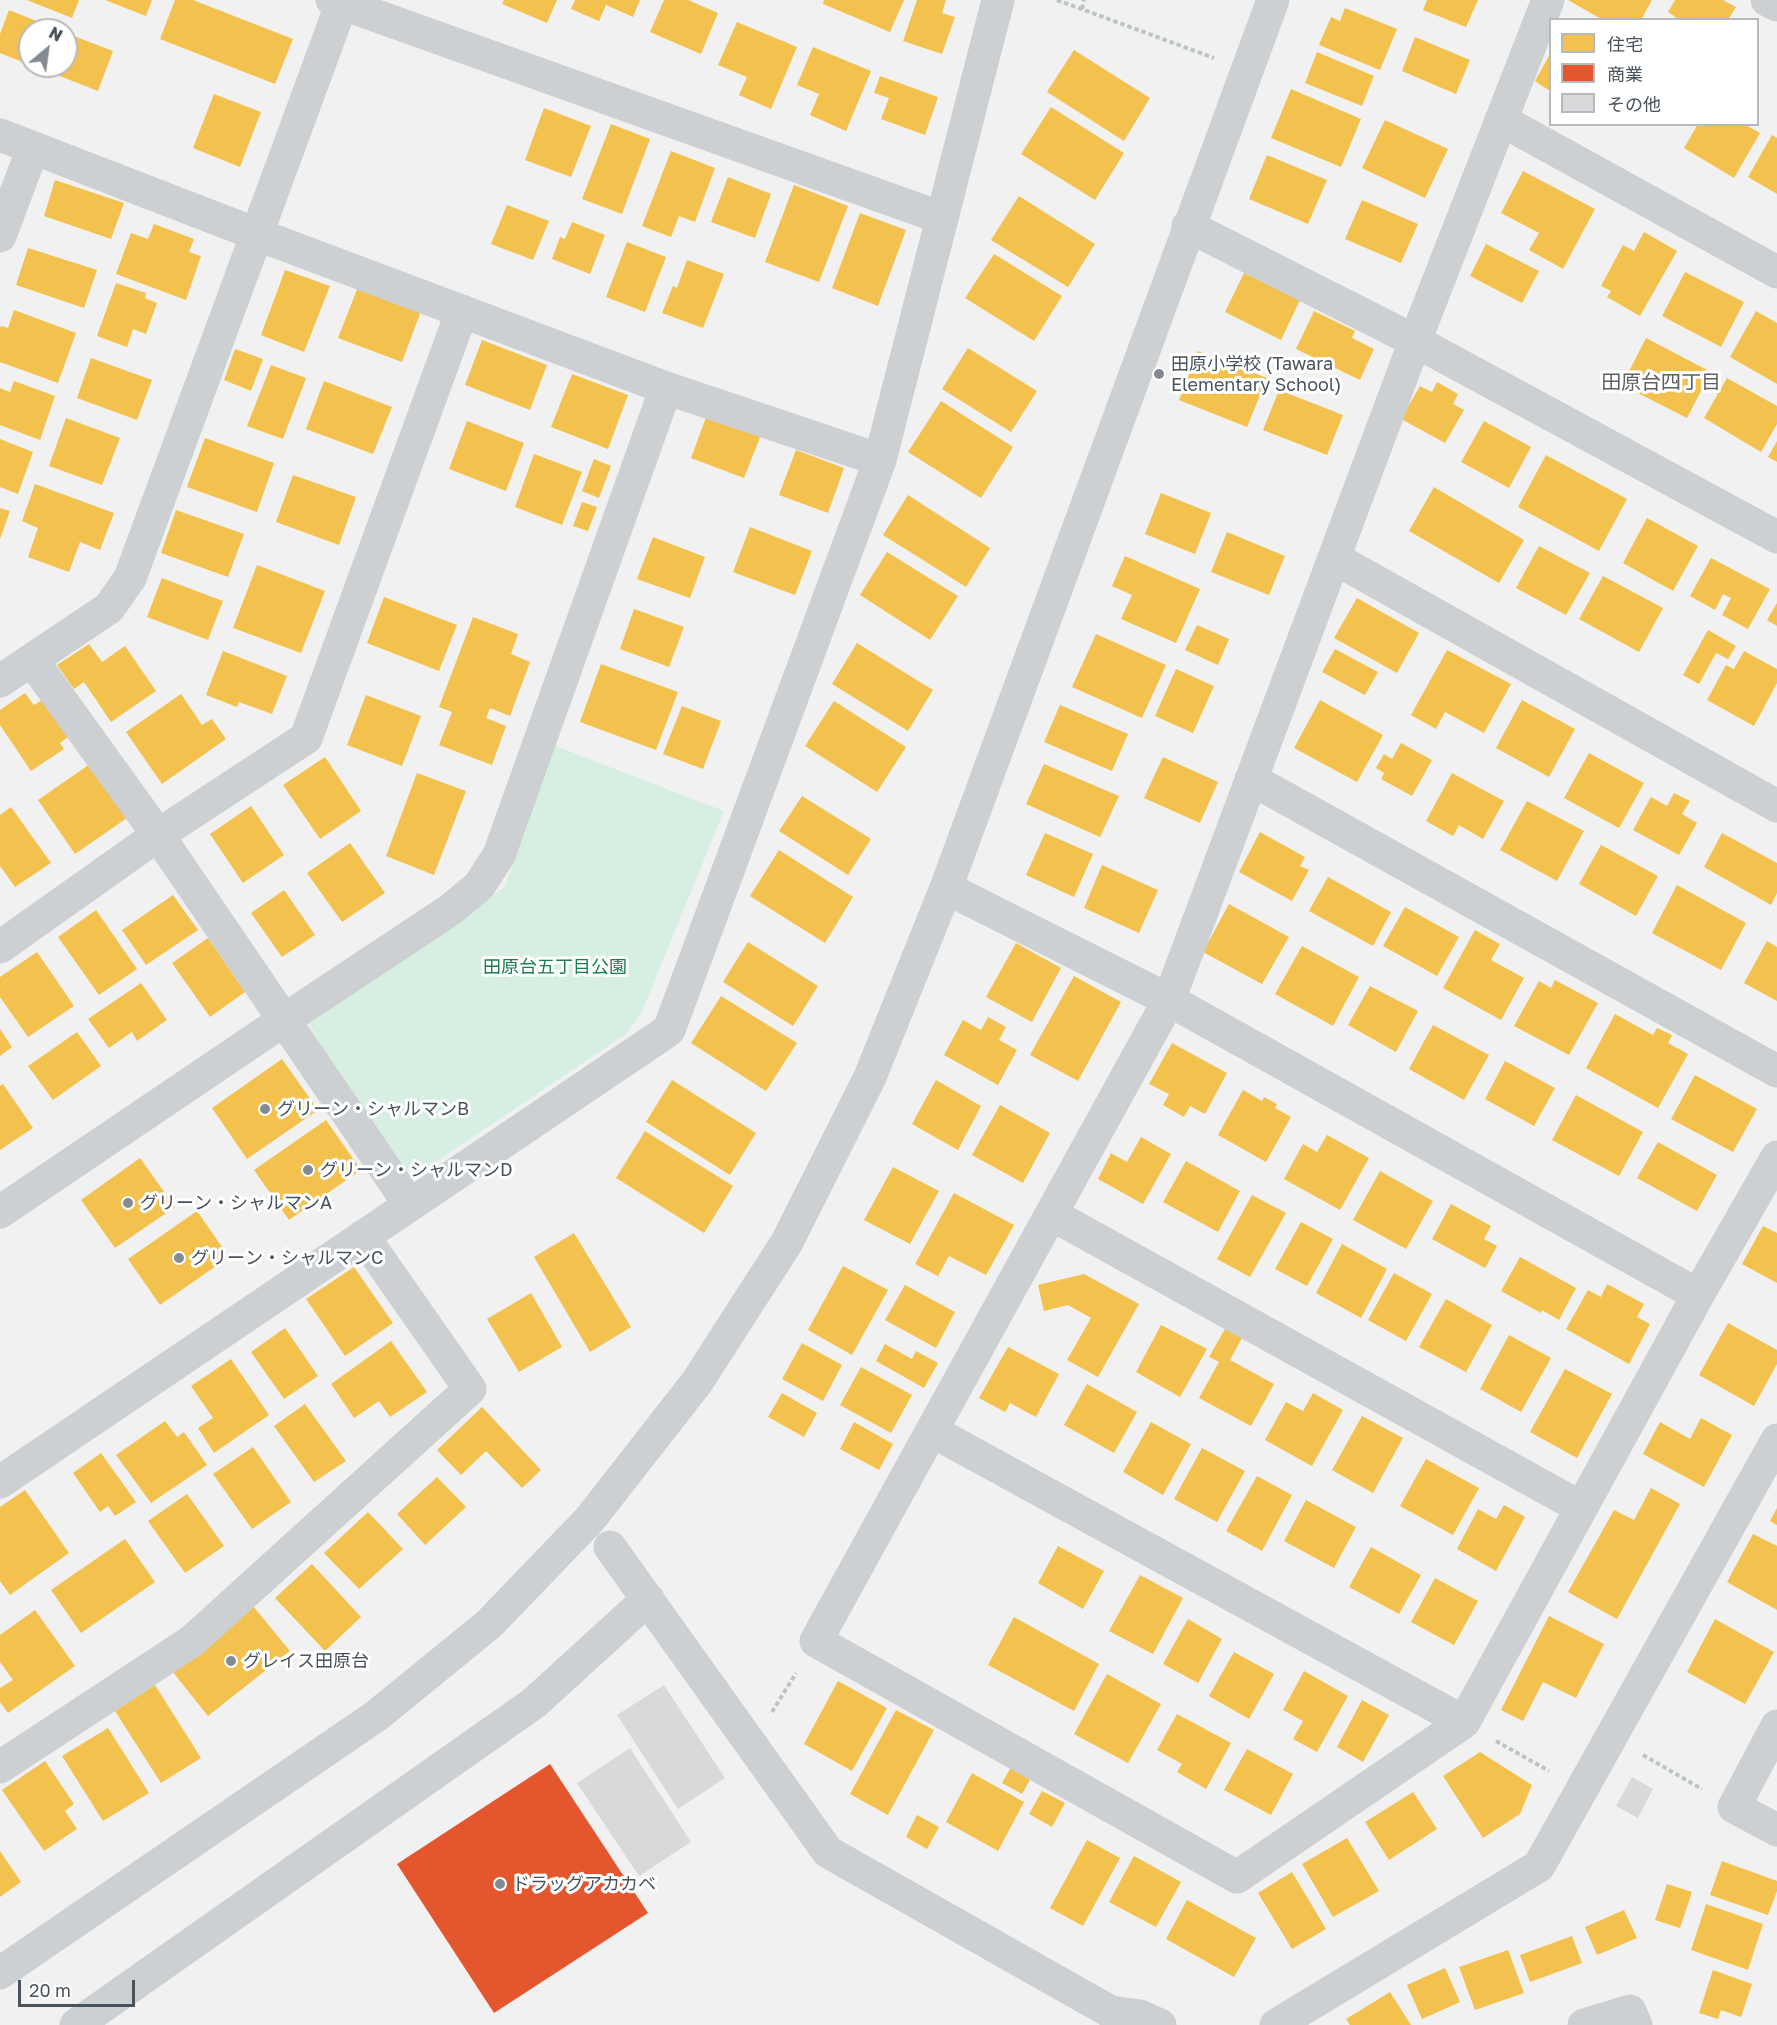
<!DOCTYPE html>
<meta charset="utf-8">
<style>
body{margin:0}
#map{position:relative;width:1777px;height:2025px;overflow:hidden;background:#f2f1f1;font-family:"Golos Text","Noto Sans JP",sans-serif}
canvas{display:block}
.legend{position:absolute;left:1549px;top:18px;width:210px;height:108px;box-sizing:border-box;background:#fff;border:2px solid #b6babe;margin:0;padding:8px 10px;list-style:none;font-size:18px;color:#49535d}
.legend li{display:flex;align-items:center;gap:12px;height:30px}
.legend b{width:30px;border:2px solid #b6babe}
.north{position:absolute;left:18px;top:18px;width:60px;height:60px;box-sizing:border-box;background:#fff;border:2px solid #b6babe;border-radius:50%;rotate:29deg;font-size:16px;font-weight:700;line-height:24px;text-align:center;color:#49535d}
.north::after{content:'';display:block;margin:auto;width:21px;height:27px;background:#848a91;clip-path:polygon(50% 0,100% 100%,50% 72%,0 100%)}
.scale{position:absolute;left:18px;top:1980px;width:117px;height:27px;box-sizing:border-box;border:3px solid #49535d;border-top:0;padding-left:8px;font-size:18px;line-height:21px;white-space:nowrap;color:#49535d;-webkit-text-stroke:4px #fff;paint-order:stroke}
</style>
<div id="map">
<canvas width="1777" height="2025"></canvas>
<ul class="legend">
<li><b style="height:16px;background:#f2c14e"></b>住宅</li>
<li><b style="height:16px;background:#e4572e"></b>商業</li>
<li><b style="height:16px;background:#d9d9db"></b>その他</li>
</ul>
<div class="north">N</div>
<div class="scale">20 m</div>
</div>
<script>
const ctx = document.querySelector('canvas').getContext('2d');
ctx.lineJoin = 'round';
function paint(path, color) { ctx.fillStyle = color; ctx.fill(path, 'evenodd'); }
const shape = rows => new Path2D(rows.map(r => 'M' + r).join(''));
function strokePath(path, color, width, dash) { ctx.strokeStyle = color; ctx.lineWidth = width; ctx.lineCap = dash ? 'butt' : 'round'; ctx.setLineDash(dash || []); ctx.stroke(path); }
function write(font, color, halo, rows, align = 'center') {
  ctx.font = font + ' "Golos Text","Noto Sans JP",sans-serif'; ctx.lineWidth = 6; ctx.setLineDash([]); ctx.textBaseline = 'middle'; ctx.strokeStyle = halo; ctx.fillStyle = color; for (const [text, x, y, turn = 0] of rows) {
    ctx.save(); ctx.translate(x, y); ctx.rotate((+turn || 0) * Math.PI / 180); ctx.textAlign = isNaN(turn) ? turn : align; if (halo) ctx.strokeText(text, 0, 0); ctx.fillText(text, 0, 0); ctx.restore();
  }
}
const green = shape([
 [553,745,724,811,648,997,640,1015,626,1034,421,1172,398,1169,341,1083,309,1023,445,931,505,886]
]);
const homes = shape([
 [27,0,79,0,72,18],
 [105,0,152,0,146,16],
 [175,0,193,0,293,39,275,84,160,39],
 [504,0,557,0,547,23,502,4],
 [575,0,640,0,633,17,606,5,599,21,571,9],
 [664,0,688,0,718,13,701,54,650,32],
 [824,0,904,0,890,32,823,4],
 [917,0,946,0,942,13,955,17,942,54,903,41],
 [1427,0,1478,0,1466,27,1423,10],
 [1568,0,1652,0,1641,20,1603,20],
 [1675,0,1723,0,1736,7,1728,20,1680,20,1668,12],
 [1345,8,1397,29,1380,70,1319,45,1331,17,1340,21],
 [9,10,59,30,30,30,30,65,0,53,0,34],
 [737,22,797,47,771,109,739,95,747,77,718,65],
 [66,33,113,51,98,91,34,66,66,66],
 [1415,37,1470,60,1456,94,1402,71],
 [813,47,871,71,846,131,810,115,819,94,797,85],
 [1074,50,1150,98,1124,141,1047,92],
 [1317,52,1374,76,1362,106,1305,83],
 [1550,54,1550,91,1535,81],
 [880,76,938,97,925,135,881,119,889,98,874,93],
 [1291,89,1361,119,1341,167,1271,138],
 [214,94,261,112,240,167,193,148],
 [1051,107,1124,153,1095,200,1021,154],
 [544,108,591,126,571,177,525,160],
 [1385,120,1448,149,1425,198,1362,168],
 [611,124,650,139,622,214,582,199],
 [1698,124,1744,124,1760,133,1734,178,1684,148],
 [1772,135,1777,138,1777,194,1748,177],
 [671,151,715,168,695,222,679,216,671,237,642,226],
 [1267,155,1327,180,1308,224,1249,199],
 [1523,171,1595,209,1563,269,1529,250,1539,233,1501,213],
 [728,177,771,194,755,238,711,222],
 [55,180,124,203,111,239,44,216],
 [794,185,848,206,819,282,765,262],
 [1019,196,1095,244,1068,287,991,240],
 [1362,200,1418,224,1401,263,1345,239],
 [507,205,549,221,533,260,491,244],
 [860,213,906,230,878,306,832,288],
 [572,222,605,235,590,274,552,259,560,237,565,239],
 [154,224,194,239,189,252,201,256,186,300,116,274,131,233,148,239],
 [1644,232,1677,251,1640,316,1607,297,1611,291,1601,286,1623,245,1634,251],
 [627,242,666,257,645,312,606,297],
 [1486,244,1539,271,1522,303,1470,276],
 [28,248,97,270,84,308,16,285],
 [994,254,1062,296,1034,341,965,298],
 [687,260,724,274,703,328,662,313,673,286,677,288],
 [285,270,330,286,304,352,261,335],
 [1685,272,1744,302,1721,347,1662,316],
 [1244,273,1300,300,1281,340,1225,312],
 [116,283,146,293,145,298,157,303,146,334,133,329,127,347,97,336],
 [358,287,421,311,402,362,338,338],
 [14,310,76,333,58,383,0,362,0,328,1,326,8,328],
 [1314,311,1355,331,1352,338,1374,349,1360,380,1296,349],
 [1756,311,1777,323,1777,384,1730,357],
 [1646,338,1711,372,1687,418,1622,385],
 [482,340,547,365,530,410,465,385],
 [968,348,1037,391,1011,432,942,389],
 [235,349,263,359,251,391,224,380],
 [1198,351,1267,378,1247,427,1179,400],
 [91,358,152,380,137,420,77,398],
 [271,365,306,378,283,439,247,426],
 [572,374,628,395,608,449,551,427],
 [1727,378,1777,406,1777,424,1761,452,1704,418],
 [14,381,55,396,40,440,0,425,0,388,10,392],
 [324,381,392,407,373,454,306,429],
 [1437,382,1458,394,1453,404,1464,410,1445,443,1401,419,1420,386,1432,392],
 [1279,390,1343,415,1327,455,1263,430],
 [941,401,1013,447,981,498,908,452],
 [707,415,761,435,744,478,691,458],
 [66,418,120,438,102,485,49,466],
 [467,421,524,443,506,491,449,469],
 [1484,421,1531,447,1509,488,1461,462],
 [205,438,274,463,257,512,187,487],
 [0,439,33,452,18,494,0,487],
 [1777,441,1777,462,1768,457],
 [796,450,844,468,828,513,779,495],
 [534,454,582,472,562,525,515,507],
 [1546,455,1627,499,1599,551,1518,507],
 [594,459,611,466,599,498,582,491],
 [293,475,356,497,339,545,276,522],
 [35,484,114,513,100,550,80,542,69,572,28,557,38,528,22,521],
 [1434,487,1524,540,1499,583,1409,531],
 [1161,493,1211,513,1195,554,1145,534],
 [908,495,990,548,966,587,883,535],
 [582,502,597,507,588,531,573,526],
 [0,508,10,511,0,539],
 [176,510,244,534,228,577,161,553],
 [1647,518,1698,546,1673,591,1623,563],
 [750,527,812,551,795,595,733,572],
 [1227,532,1285,556,1269,595,1211,572],
 [653,537,705,557,690,598,637,579],
 [1539,546,1590,573,1566,615,1516,588],
 [887,552,958,596,930,640,860,595],
 [1125,556,1200,589,1176,643,1121,619,1132,595,1112,586],
 [1711,558,1770,589,1748,629,1722,615,1731,598,1723,594,1715,610,1690,596],
 [257,565,325,591,301,653,233,628],
 [1603,576,1663,608,1639,652,1579,619],
 [162,578,223,601,208,640,147,617],
 [384,597,457,625,439,671,367,643],
 [1357,598,1419,633,1397,673,1334,638],
 [1777,603,1777,626,1767,620],
 [634,609,684,627,669,667,620,649],
 [473,617,518,634,511,654,530,662,510,716,490,708,486,718,506,726,492,765,439,745,452,712,439,707],
 [1197,625,1229,639,1218,665,1185,650],
 [1708,630,1736,646,1728,659,1716,653,1699,684,1683,675],
 [1096,634,1166,665,1142,718,1072,687],
 [857,643,933,690,908,731,832,684],
 [89,644,102,662,125,646,156,691,111,722,84,682,74,689,57,665],
 [1335,649,1378,672,1365,695,1322,672],
 [1447,650,1511,684,1484,733,1445,712,1436,729,1411,715],
 [223,651,287,676,272,714,239,702,237,707,206,695],
 [1744,651,1777,669,1777,683,1754,726,1707,700,1726,665,1734,669],
 [601,664,678,692,656,750,580,722],
 [1176,669,1214,686,1193,733,1155,716],
 [25,693,34,705,42,700,68,737,60,743,64,749,31,771,0,725,0,710],
 [181,694,202,725,212,719,226,739,162,784,126,732],
 [366,695,421,716,402,766,347,745],
 [1320,700,1383,735,1357,782,1294,748],
 [1522,700,1575,729,1549,777,1496,748],
 [834,701,906,747,877,792,805,746],
 [1060,705,1128,734,1112,771,1044,742],
 [682,706,721,721,703,769,663,754],
 [1401,743,1432,760,1412,796,1381,779,1384,773,1376,768,1384,754,1392,759],
 [1589,753,1644,783,1619,828,1564,798],
 [325,757,361,811,320,839,283,785],
 [1163,757,1218,782,1200,823,1144,798],
 [90,764,127,818,75,854,38,800],
 [1044,764,1119,796,1100,837,1026,804],
 [417,773,466,791,434,875,386,856],
 [1452,773,1504,801,1483,839,1459,825,1453,836,1426,821],
 [1674,793,1690,801,1682,814,1697,823,1679,855,1633,830,1651,797,1667,806],
 [802,796,871,839,848,875,779,831],
 [1527,801,1584,831,1557,881,1500,850],
 [251,806,284,855,243,883,210,834],
 [11,807,51,863,15,887,0,866,0,815],
 [1260,832,1305,857,1300,866,1309,870,1292,901,1239,872],
 [1045,833,1093,854,1074,897,1026,875],
 [1722,833,1777,863,1777,893,1771,905,1704,867],
 [350,843,385,893,342,922,307,873],
 [1601,845,1658,876,1636,916,1579,884],
 [779,850,853,897,825,943,750,896],
 [1102,865,1158,890,1139,933,1084,908],
 [1328,877,1391,912,1373,946,1309,911],
 [1677,885,1746,923,1721,970,1652,933],
 [284,890,315,935,282,957,251,913],
 [173,895,198,930,146,965,122,930],
 [1229,904,1289,937,1262,984,1203,952],
 [1405,907,1459,937,1437,976,1383,946],
 [96,910,137,969,99,995,58,937],
 [1475,930,1500,944,1491,960,1524,978,1501,1020,1443,988],
 [208,938,245,992,210,1017,172,963],
 [1767,941,1777,947,1777,1001,1744,983],
 [748,942,818,986,793,1026,723,982],
 [1016,943,1061,968,1032,1022,986,997],
 [1302,946,1359,977,1333,1026,1275,994],
 [37,952,74,1006,28,1037,0,997,0,977],
 [1074,976,1121,1002,1078,1081,1030,1055],
 [1555,980,1598,1003,1569,1055,1514,1026,1539,981,1551,988],
 [141,983,167,1020,137,1041,132,1032,109,1048,88,1019],
 [1370,986,1418,1011,1396,1052,1348,1025],
 [721,996,797,1043,766,1091,691,1043],
 [1615,1014,1653,1035,1657,1028,1672,1035,1668,1043,1688,1054,1658,1108,1586,1068],
 [988,1017,1006,1027,999,1040,1017,1050,998,1085,944,1055,963,1020,981,1030],
 [1433,1025,1489,1055,1464,1100,1409,1069],
 [0,1029,12,1047,0,1056],
 [77,1032,101,1066,53,1100,28,1066],
 [1172,1043,1227,1073,1205,1114,1190,1106,1184,1117,1163,1105,1169,1094,1149,1084],
 [282,1059,318,1110,247,1159,212,1108],
 [1505,1061,1555,1088,1534,1126,1485,1099],
 [1695,1075,1757,1109,1733,1152,1671,1119],
 [672,1080,756,1133,730,1175,646,1122],
 [936,1080,981,1106,958,1150,912,1124],
 [3,1084,33,1128,0,1150,0,1086],
 [1243,1090,1262,1101,1264,1097,1277,1104,1275,1108,1291,1117,1266,1162,1218,1135],
 [1576,1095,1643,1132,1619,1176,1552,1140],
 [1000,1105,1050,1133,1023,1183,972,1155],
 [326,1120,361,1170,289,1220,254,1170],
 [645,1131,733,1186,704,1233,616,1178],
 [1327,1135,1369,1158,1340,1210,1284,1179,1303,1144,1317,1152],
 [1141,1137,1171,1154,1143,1204,1098,1179,1111,1153,1127,1162],
 [1658,1142,1717,1175,1697,1211,1637,1178],
 [140,1158,175,1207,115,1248,81,1200],
 [1186,1161,1240,1191,1218,1232,1163,1202],
 [893,1167,939,1191,910,1244,864,1220],
 [1380,1171,1433,1201,1406,1249,1353,1220],
 [954,1193,1014,1225,986,1275,949,1256,938,1276,915,1264],
 [1252,1195,1286,1213,1250,1277,1217,1259],
 [1451,1204,1491,1226,1484,1239,1497,1246,1485,1268,1432,1239],
 [197,1211,229,1257,160,1305,128,1259],
 [1301,1222,1333,1239,1307,1286,1275,1269],
 [1763,1226,1777,1233,1777,1283,1742,1264],
 [574,1233,631,1327,590,1352,534,1257],
 [1342,1244,1387,1269,1361,1318,1316,1293],
 [1520,1257,1576,1288,1559,1320,1542,1310,1541,1313,1501,1291],
 [843,1266,888,1290,852,1355,808,1330],
 [354,1267,393,1323,345,1356,306,1299],
 [1394,1273,1432,1294,1406,1341,1368,1320],
 [1084,1274,1139,1304,1098,1377,1067,1360,1091,1318,1068,1305,1044,1311,1038,1285],
 [1607,1284,1644,1304,1637,1317,1650,1324,1629,1364,1566,1329,1588,1290,1601,1297],
 [905,1285,955,1312,936,1348,885,1320],
 [531,1293,562,1347,519,1372,487,1319],
 [1446,1299,1492,1325,1466,1372,1419,1347],
 [1728,1323,1777,1350,1777,1364,1754,1406,1699,1375],
 [1161,1325,1207,1349,1180,1397,1136,1372],
 [285,1328,318,1376,284,1399,251,1352],
 [1225,1329,1242,1338,1230,1360,1274,1384,1251,1426,1199,1398,1219,1362,1209,1357],
 [1509,1335,1551,1358,1521,1412,1480,1389],
 [391,1341,427,1392,390,1417,379,1401,354,1418,331,1384],
 [802,1343,842,1365,823,1401,782,1379],
 [885,1344,912,1359,916,1351,938,1363,924,1388,876,1361],
 [1008,1347,1059,1374,1036,1417,1010,1403,1005,1412,979,1398],
 [231,1359,269,1415,214,1453,198,1428,213,1418,191,1386],
 [861,1367,912,1395,891,1433,840,1405],
 [1565,1369,1612,1394,1577,1458,1530,1432],
 [1087,1384,1137,1412,1114,1453,1064,1425],
 [782,1393,817,1413,804,1437,768,1417],
 [1313,1393,1343,1410,1312,1466,1265,1440,1286,1402,1303,1411],
 [305,1404,346,1461,314,1482,274,1426],
 [482,1407,541,1470,522,1488,486,1451,461,1475,437,1450],
 [1362,1416,1403,1438,1373,1493,1332,1470],
 [1701,1418,1732,1435,1704,1487,1643,1454,1660,1422,1690,1439],
 [165,1421,177,1437,184,1432,207,1465,151,1503,116,1455],
 [854,1422,893,1444,879,1470,840,1449],
 [1151,1422,1191,1444,1163,1495,1123,1472],
 [253,1447,291,1502,252,1529,213,1474],
 [1202,1448,1245,1471,1217,1522,1174,1499],
 [101,1453,136,1502,115,1516,108,1506,100,1512,73,1473],
 [1426,1459,1479,1488,1453,1535,1400,1506],
 [1257,1476,1292,1495,1262,1551,1226,1531],
 [437,1477,466,1507,425,1545,397,1514],
 [1651,1488,1680,1504,1617,1619,1568,1592,1614,1510,1634,1520],
 [25,1490,69,1553,10,1595,0,1581,0,1507],
 [187,1494,224,1546,185,1573,148,1521],
 [1306,1500,1356,1527,1334,1568,1284,1541],
 [1504,1505,1525,1517,1496,1571,1457,1549,1478,1509,1496,1519],
 [1777,1508,1777,1525,1770,1521],
 [368,1512,403,1549,359,1589,324,1553],
 [1753,1534,1777,1546,1777,1610,1727,1582],
 [125,1539,155,1582,81,1633,51,1590],
 [1058,1546,1104,1571,1083,1609,1038,1583],
 [1371,1547,1421,1575,1399,1614,1349,1587],
 [312,1564,361,1617,325,1651,275,1598],
 [1140,1575,1183,1598,1153,1654,1109,1631],
 [1435,1578,1478,1601,1454,1645,1411,1622],
 [253,1606,290,1651,208,1716,172,1671],
 [35,1610,75,1666,8,1713,0,1702,0,1688,13,1680,0,1662,0,1635],
 [1549,1616,1604,1644,1576,1698,1543,1682,1523,1721,1501,1710],
 [1014,1617,1099,1664,1074,1711,988,1665],
 [1188,1619,1222,1639,1198,1683,1163,1664],
 [1715,1619,1774,1652,1745,1704,1687,1672],
 [1234,1652,1274,1674,1249,1719,1209,1696],
 [1304,1671,1348,1696,1317,1752,1293,1739,1303,1721,1283,1710],
 [1107,1674,1161,1704,1128,1763,1074,1734],
 [838,1681,887,1708,852,1771,804,1744],
 [155,1685,201,1758,161,1783,115,1711],
 [1362,1700,1389,1715,1363,1762,1337,1747],
 [896,1710,934,1730,888,1815,850,1794],
 [1177,1714,1231,1743,1206,1789,1177,1772,1182,1764,1157,1750],
 [108,1728,149,1793,103,1821,62,1756],
 [1247,1749,1293,1774,1271,1815,1224,1790],
 [1480,1752,1532,1785,1520,1814,1483,1838,1443,1776],
 [45,1761,74,1804,65,1811,77,1829,44,1851,2,1790],
 [1011,1767,1031,1778,1022,1794,1002,1783],
 [972,1773,1024,1802,998,1851,946,1822],
 [1042,1791,1065,1803,1052,1827,1029,1814],
 [1413,1792,1437,1829,1389,1860,1365,1822],
 [917,1815,939,1827,927,1849,906,1837],
 [1347,1838,1379,1891,1333,1917,1302,1864],
 [1087,1840,1120,1858,1083,1926,1050,1908],
 [0,1851,21,1882,0,1897],
 [1134,1856,1181,1882,1156,1927,1109,1902],
 [1722,1861,1777,1881,1777,1891,1768,1915,1710,1895],
 [1292,1872,1326,1929,1292,1949,1258,1893],
 [1667,1884,1692,1892,1680,1928,1655,1920],
 [1187,1900,1256,1938,1234,1977,1166,1939],
 [1706,1904,1763,1924,1748,1970,1691,1950],
 [1624,1910,1637,1938,1597,1955,1585,1927],
 [1572,1936,1582,1963,1530,1982,1520,1955],
 [1508,1950,1524,1993,1475,2010,1459,1967],
 [1445,1968,1460,2002,1422,2019,1407,1985],
 [1713,1970,1752,1984,1741,2017,1721,2010,1718,2019,1699,2013],
 [1390,1992,1411,2025,1350,2025,1346,2019]
]);
const shops = shape([
 [550,1764,648,1913,494,2013,397,1864]
]);
const building = shape([
 [664,1685,725,1778,678,1809,617,1715],
 [630,1748,691,1842,639,1876,577,1783],
 [1632,1777,1653,1789,1638,1818,1616,1806]
]);
const path = shape([
 [1057,0,1214,58],
 [1082,9,1084,0],
 [772,1712,796,1673],
 [1496,1741,1549,1771],
 [1643,1755,1702,1789]
]);
const pedestrian = shape([
 [610,1547,828,1852,1111,2012,1140,2016,1160,2025],
 [76,2025,534,1703,648,1599],
 [1276,2025,1539,1866,1777,1440]
]);
const minor = shape([
 [332,0,942,218],
 [1548,0,1415,341,1169,1000,816,1641,1237,1877,1464,1722,1698,1295,1777,1157],
 [1767,0,1777,5],
 [1501,120,1777,272],
 [0,135,256,234,666,388,880,460],
 [1188,226,1415,341,1777,537],
 [0,236,33,148],
 [1334,558,1777,806],
 [32,660,158,835,410,1205],
 [0,681,109,608,130,578,343,0],
 [1251,779,1777,1071],
 [946,888,1169,1000,1698,1295],
 [0,947,158,835,306,738,462,311],
 [0,1212,284,1020,450,910,479,886,499,855,666,388],
 [1051,1214,1580,1507],
 [932,1431,1464,1722],
 [0,1482,669,1030,880,460,998,0],
 [1777,1726,1734,1807,1777,1830],
 [0,1767,192,1641,470,1389,363,1236],
 [1584,2025,1630,2011,1636,2025]
]);
const tertiary = shape([
 [0,1973,376,1716,489,1624,590,1519,697,1382,787,1242,870,1077,946,888,1273,0]
]);
const markers = [
 [1159,374,6,"#848a91"],
 [265,1109,6,"#848a91"],
 [308,1170,6,"#848a91"],
 [128,1203,6,"#848a91"],
 [179,1258,6,"#848a91"],
 [231,1661,6,"#848a91"],
 [500,1884,6,"#848a91"]
];
const poiNames = [
 ["田原小学校 (Tawara",1171,364],
 ["Elementary School)",1171,385],
 ["グリーン・シャルマンB",277,1109],
 ["グリーン・シャルマンD",320,1170],
 ["グリーン・シャルマンA",140,1203],
 ["グリーン・シャルマンC",191,1258],
 ["グレイス田原台",243,1661],
 ["ドラッグアカカベ",512,1884]
];
const parkNames = [
 ["田原台五丁目公園",555,967]
];
const neighbourhoodNames = [
 ["田原台四丁目",1661,383]
];
paint(green, '#d7efe2');
paint(homes, '#f2c14e');
paint(shops, '#e4572e');
paint(building, '#d9d9db');
strokePath(path, '#bbc6c3', 4, [4.5, 3]);
strokePath(pedestrian, '#cdd0d2', 33);
strokePath(minor, '#cdd0d2', 33);
strokePath(tertiary, '#cdd0d2', 33);
for (const [x, y, r, color] of markers) { const dot = new Path2D(); dot.arc(x, y, r, 0, 2 * Math.PI); ctx.fillStyle = color; ctx.fill(dot); strokePath(dot, '#fff', 2); }
write('18px', '#49535d', '#fff', poiNames, 'left');
write('18px', '#1a7e51', '#fff', parkNames);
write('20px', '#5d6065', '#fff', neighbourhoodNames);
</script>
